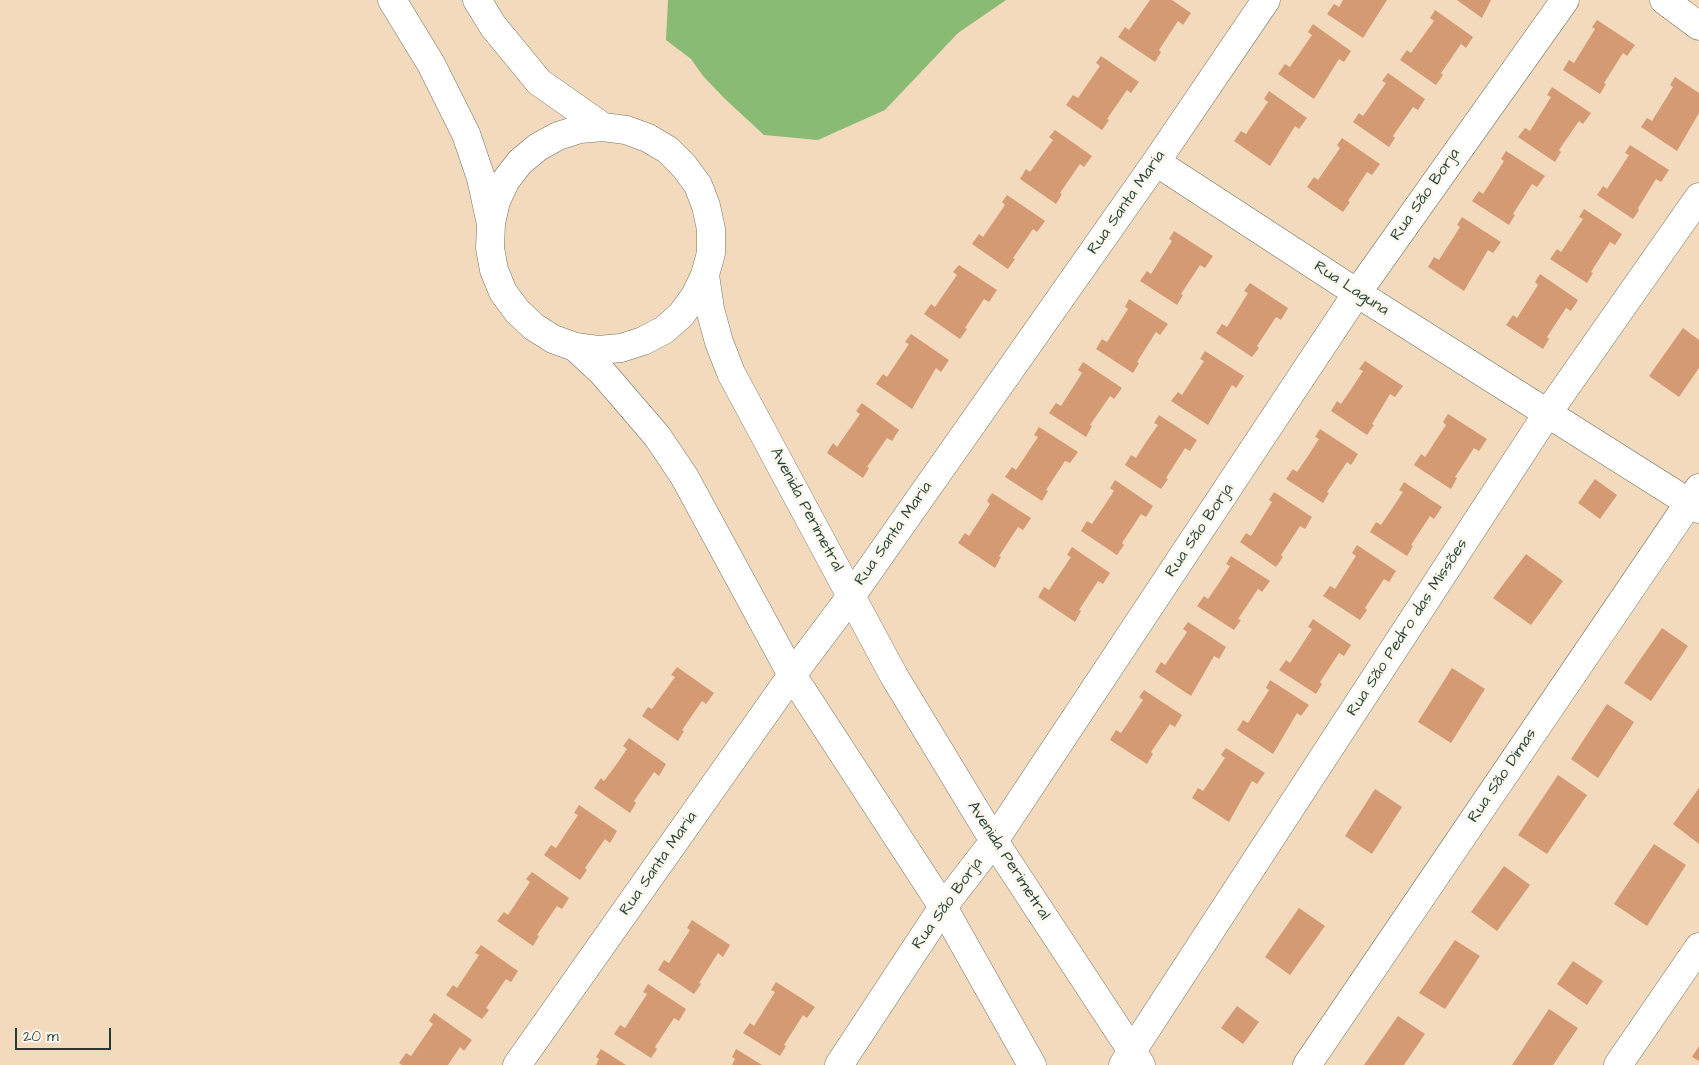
<!DOCTYPE html>
<meta charset="utf-8">
<style>
body{margin:0}
#map{position:relative;width:1699px;height:1065px;overflow:hidden;background:#f4dabd;font-family:"Architects Daughter",sans-serif}
canvas{display:block}
.scale{position:absolute;left:15px;top:1028px;width:96px;height:22px;box-sizing:border-box;border:2px solid #1f3d34;border-top:0;padding-left:6px;font-size:15px;line-height:18px;white-space:nowrap;color:#1f3d34;-webkit-text-stroke:4px #fbf7ec;paint-order:stroke}
</style>
<div id="map">
<canvas width="1699" height="1065"></canvas>
<div class="scale">20 m</div>
</div>
<script>
const ctx = document.querySelector('canvas').getContext('2d');
ctx.lineJoin = 'round';
function paint(path, color) { ctx.fillStyle = color; ctx.fill(path, 'evenodd'); }
const shape = rows => new Path2D(rows.map(r => 'M' + r).join(''));
function strokePath(path, color, width, dash) { ctx.strokeStyle = color; ctx.lineWidth = width; ctx.lineCap = dash ? 'butt' : 'round'; ctx.setLineDash(dash || []); ctx.stroke(path); }
function write(font, color, halo, rows, align = 'center') {
  ctx.font = font + ' "Architects Daughter",sans-serif'; ctx.lineWidth = 5; ctx.setLineDash([]); ctx.textBaseline = 'middle'; ctx.strokeStyle = halo; ctx.fillStyle = color; for (const [text, x, y, turn = 0] of rows) {
    ctx.save(); ctx.translate(x, y); ctx.rotate((+turn || 0) * Math.PI / 180); ctx.textAlign = isNaN(turn) ? turn : align; if (halo) ctx.strokeText(text, 0, 0); ctx.fillText(text, 0, 0); ctx.restore();
  }
}
const forest = shape([
 [668,0,1006,0,958,33,885,110,818,140,764,135,724,98,703,76,691,59,666,40]
]);
const building = shape([
 [1150,0,1172,0,1191,13,1183,25,1178,21,1159,50,1161,52,1155,62,1118,37,1125,27,1129,30],
 [1343,0,1387,0,1363,38,1327,14,1334,4,1339,7],
 [1457,0,1491,0,1482,18],
 [1435,10,1473,37,1466,48,1461,44,1441,73,1443,75,1436,85,1400,60,1407,50,1411,53,1434,21,1430,18],
 [1597,20,1635,45,1627,56,1623,53,1604,83,1606,84,1600,94,1563,70,1569,60,1574,63,1595,29,1592,27],
 [1313,24,1351,51,1344,62,1339,59,1314,99,1278,74,1285,64,1290,67,1312,35,1308,32],
 [1101,56,1139,82,1131,93,1127,90,1107,119,1109,120,1102,130,1066,105,1073,95,1078,98,1100,66,1096,63],
 [1388,73,1425,99,1418,110,1413,107,1393,136,1395,138,1389,147,1353,122,1359,113,1363,116,1386,83,1382,81],
 [1675,77,1699,93,1699,113,1677,151,1641,127,1647,118,1652,121,1673,87,1670,85],
 [1552,87,1591,113,1583,124,1579,121,1559,150,1561,152,1555,162,1518,137,1525,128,1530,131,1551,97,1547,95],
 [1269,91,1307,118,1299,129,1295,126,1270,166,1234,141,1241,131,1246,134,1268,102,1264,99],
 [1055,130,1092,156,1084,167,1080,164,1060,193,1062,194,1056,204,1020,179,1026,169,1030,172,1053,140,1049,137],
 [1342,138,1380,164,1372,175,1367,172,1348,201,1350,202,1343,212,1307,187,1314,177,1318,180,1340,148,1337,145],
 [1630,145,1669,170,1661,182,1656,179,1638,208,1639,210,1633,219,1597,195,1603,186,1607,189,1629,155,1625,153],
 [1506,151,1545,176,1537,187,1532,184,1513,214,1515,215,1509,225,1472,201,1479,191,1483,194,1504,161,1501,159],
 [1007,195,1045,221,1037,232,1033,229,1013,258,1015,259,1008,269,972,244,979,234,983,237,1005,205,1002,202],
 [1584,209,1622,234,1615,245,1610,242,1591,272,1593,273,1587,283,1550,259,1557,249,1561,252,1583,219,1579,217],
 [1462,217,1501,242,1493,253,1488,250,1464,291,1428,267,1434,257,1439,260,1460,227,1457,225],
 [1174,231,1213,256,1205,268,1200,265,1181,294,1183,295,1177,305,1140,281,1147,271,1151,274,1172,241,1169,239],
 [959,265,997,290,989,302,984,299,965,328,967,329,960,339,924,314,931,304,935,307,957,275,953,272],
 [1540,274,1578,300,1571,311,1566,308,1547,337,1549,339,1543,349,1506,325,1513,315,1517,318,1538,285,1535,282],
 [1250,283,1288,308,1281,320,1276,317,1257,346,1259,348,1252,357,1216,333,1222,324,1227,327,1248,293,1244,291],
 [1129,299,1168,324,1160,335,1156,332,1137,362,1139,363,1133,373,1096,349,1102,339,1107,342,1128,309,1125,307],
 [1683,328,1699,340,1699,368,1679,397,1649,376],
 [911,334,949,360,941,372,936,368,912,409,876,384,883,374,887,377,909,344,905,342],
 [1205,351,1244,376,1236,388,1232,385,1208,425,1171,401,1178,392,1182,395,1204,361,1200,359],
 [1365,361,1403,386,1395,397,1390,394,1372,424,1374,425,1367,435,1331,411,1337,401,1341,404,1352,388,1363,371,1359,369],
 [1083,362,1122,388,1114,399,1110,396,1090,425,1092,426,1086,437,1049,413,1056,403,1061,406,1082,373,1078,370],
 [862,403,899,430,892,441,887,438,867,467,869,468,863,478,827,453,833,443,837,447,860,414,856,411],
 [1448,414,1487,439,1479,451,1474,448,1455,477,1457,478,1451,489,1414,465,1421,454,1425,457,1446,425,1443,422],
 [1159,415,1197,440,1190,451,1185,448,1166,478,1168,479,1161,489,1125,465,1131,455,1136,458,1146,442,1158,425,1154,423],
 [1039,427,1078,452,1070,463,1065,461,1046,490,1048,491,1042,501,1005,477,1012,467,1016,470,1038,437,1034,435],
 [1320,429,1358,454,1351,465,1347,462,1327,492,1329,493,1323,503,1286,479,1293,469,1297,472,1308,456,1319,439,1315,437],
 [1595,479,1617,495,1600,519,1578,503],
 [1115,480,1153,506,1146,517,1141,514,1122,543,1124,545,1117,555,1081,531,1087,521,1092,524,1114,491,1110,488],
 [1404,482,1442,507,1434,519,1430,516,1411,545,1413,546,1407,556,1370,532,1376,522,1381,525,1403,492,1399,490],
 [1274,492,1312,517,1305,529,1300,526,1281,555,1283,557,1276,567,1240,542,1246,533,1251,536,1272,502,1269,500],
 [992,493,1031,518,1023,530,1018,527,999,556,1001,557,995,568,958,543,965,533,969,536,990,504,987,501],
 [1357,545,1396,571,1389,582,1384,579,1365,608,1367,610,1360,620,1323,596,1330,586,1335,589,1356,556,1352,553],
 [1072,547,1110,573,1103,584,1098,581,1079,610,1081,611,1075,622,1038,597,1044,587,1049,590,1071,557,1067,555],
 [1526,554,1563,581,1531,625,1493,598],
 [1231,556,1270,581,1262,592,1258,589,1238,619,1241,620,1234,630,1197,606,1204,596,1208,599,1219,583,1230,566,1226,564],
 [1313,619,1351,645,1344,656,1339,653,1320,682,1322,684,1316,694,1279,670,1286,660,1290,663,1312,629,1308,627],
 [1188,622,1226,647,1219,659,1214,656,1191,696,1155,672,1161,662,1165,665,1187,632,1183,629],
 [1662,628,1688,646,1651,701,1624,683],
 [677,667,714,693,706,704,702,701,682,730,684,731,678,741,642,716,648,707,652,709,675,677,671,675],
 [1452,668,1485,689,1451,743,1418,722],
 [1270,680,1309,705,1301,716,1297,713,1273,754,1237,730,1243,720,1248,723,1269,690,1266,688],
 [1144,690,1182,715,1175,727,1170,724,1151,752,1153,754,1147,764,1110,740,1116,730,1121,733,1143,700,1139,697],
 [1607,704,1634,722,1598,778,1571,759],
 [629,738,666,764,659,776,654,772,634,801,636,803,630,813,594,788,601,778,604,781,616,765,627,749,623,746],
 [1226,748,1265,773,1257,784,1252,781,1229,822,1192,798,1198,788,1203,791,1225,758,1221,755],
 [1558,775,1587,795,1547,854,1518,835],
 [1699,788,1699,844,1673,824],
 [1375,789,1402,807,1372,854,1345,836],
 [579,805,617,831,610,843,605,839,585,868,587,870,580,880,544,855,551,845,556,848,578,815,574,813],
 [1654,844,1686,865,1647,926,1614,904],
 [1504,866,1530,885,1497,931,1471,912],
 [532,872,569,898,562,909,557,906,537,935,539,936,533,946,497,921,504,912,508,915,530,882,526,879],
 [1299,908,1325,926,1290,975,1265,957],
 [692,920,730,945,723,957,718,953,699,983,701,984,694,994,658,970,664,960,669,963,690,930,687,928],
 [1455,940,1480,956,1445,1009,1419,993],
 [481,945,518,971,511,982,506,979,486,1008,489,1010,482,1019,446,995,453,985,457,988,479,955,475,953],
 [1573,961,1603,981,1587,1005,1557,984],
 [776,982,815,1007,807,1018,803,1015,784,1045,786,1046,780,1056,743,1033,750,1023,754,1026,775,992,771,990],
 [648,984,686,1009,679,1021,674,1018,655,1047,657,1049,651,1058,614,1034,620,1025,625,1028,647,994,643,992],
 [1237,1006,1259,1022,1243,1044,1221,1028],
 [1549,1009,1578,1028,1553,1065,1512,1065],
 [434,1013,472,1040,464,1051,460,1047,448,1065,402,1065,399,1063,406,1053,411,1056,433,1024,429,1021],
 [1398,1016,1425,1034,1404,1065,1364,1065],
 [1699,1046,1699,1061,1692,1057],
 [601,1049,626,1065,596,1065,599,1059,596,1057],
 [736,1049,762,1065,732,1065,735,1059,732,1057]
]);
const minor = shape([
 [392,0,431,64,466,134,481,178,491,224,490,248,494,270,503,292,517,311,534,327,553,339,575,347,602,372,657,436,684,476,792,675,943,907,1032,1065],
 [477,0,493,26,539,82,603,127,626,130,648,138,668,150,684,166,698,185,706,206,711,229,711,253,705,275,710,309,719,342,731,373,894,676,994,841,1141,1065],
 [1664,0,1699,26],
 [1156,162,1357,293,1699,509],
 [491,223,496,201,506,180,520,162,538,147,558,136,580,129,603,127],
 [575,347,598,350,621,348,643,341,664,330,681,315,695,296,705,275],
 [517,1065,792,675,852,595,1156,162,1266,0],
 [839,1065,943,907,994,841,1357,293,1565,0],
 [1123,1065,1547,414,1699,197],
 [1307,1065,1699,488],
 [1618,1065,1699,947]
]);
const streetNames = [
 ["Rua São Borja",1426,195,-55],
 ["Rua Santa Maria",1127,203,-55],
 ["Rua Laguna",1351,289,33],
 ["Avenida Perimetral",806,510,62],
 ["Rua São Borja",1200,531,-56],
 ["Rua Santa Maria",894,534,-55],
 ["Rua São Pedro das Missões",1408,628,-57],
 ["Rua São Dimas",1503,776,-56],
 ["Avenida Perimetral",1008,861,57],
 ["Rua Santa Maria",659,864,-55],
 ["Rua São Borja",948,904,-54]
];
paint(forest, '#8abb74');
paint(building, '#d39a73');
strokePath(minor, '#6a7464', 29);
strokePath(minor, '#fff', 28);
write('16px', '#1f3d34', '#fbf7ec', streetNames);
</script>
